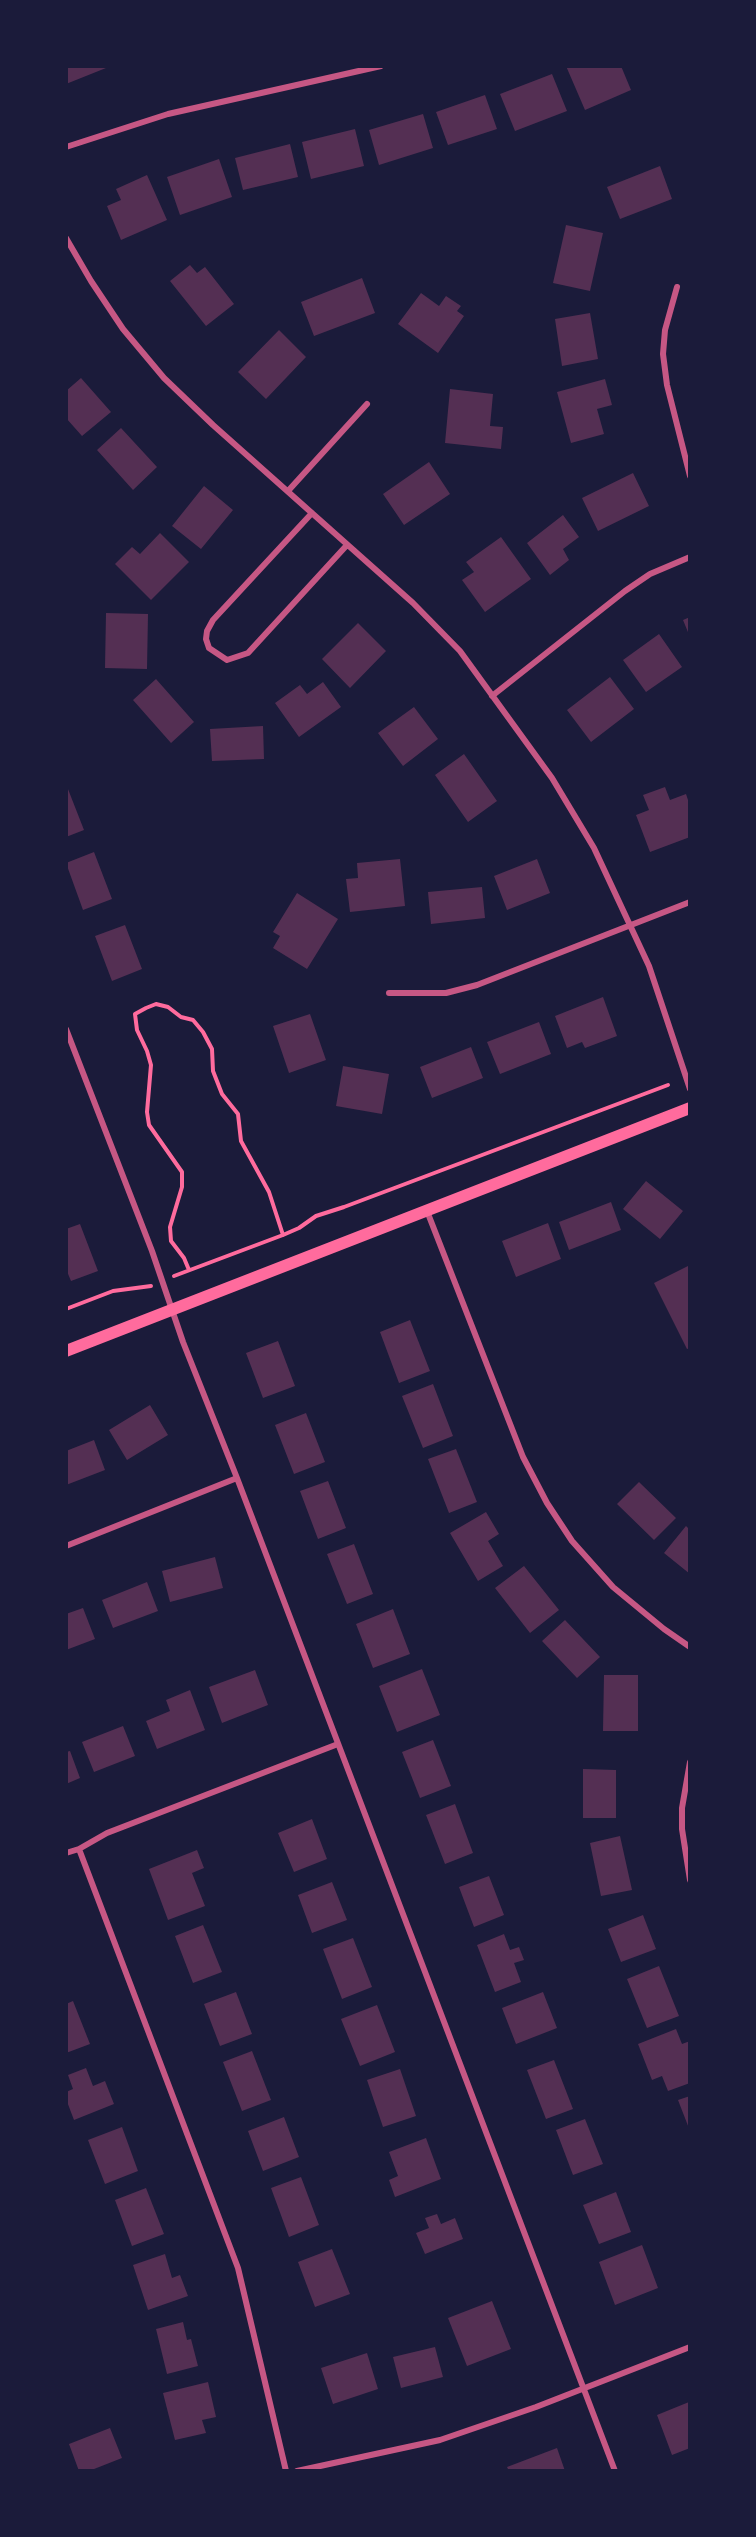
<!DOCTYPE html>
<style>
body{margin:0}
#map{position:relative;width:756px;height:2537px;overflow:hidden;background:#1b1b3a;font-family:Barlow,sans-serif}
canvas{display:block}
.frame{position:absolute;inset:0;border:68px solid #1b1b3a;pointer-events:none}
</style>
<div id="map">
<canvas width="756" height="2537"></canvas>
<div class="frame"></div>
</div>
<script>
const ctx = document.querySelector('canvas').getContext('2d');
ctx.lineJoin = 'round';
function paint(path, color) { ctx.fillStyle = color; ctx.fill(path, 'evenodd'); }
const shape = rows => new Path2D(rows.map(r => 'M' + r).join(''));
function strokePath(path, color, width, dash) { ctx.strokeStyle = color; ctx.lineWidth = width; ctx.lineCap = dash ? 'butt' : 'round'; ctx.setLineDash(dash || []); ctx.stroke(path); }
const building = shape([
 [66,66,105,66,106,68,66,84],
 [566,66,621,66,631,90,585,110],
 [552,74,567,111,515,131,500,94],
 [485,95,497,129,448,145,436,112],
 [423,114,433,148,379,165,369,130],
 [355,129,364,166,311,179,302,142],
 [290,144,298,177,243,190,235,158],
 [219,159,232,197,180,215,167,177],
 [660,166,672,199,620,219,607,187],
 [147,175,167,220,121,240,107,206,121,200,116,189],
 [566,225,603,233,590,291,553,283],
 [190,265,197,273,205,267,234,304,206,326,170,281],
 [362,278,375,313,314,336,301,302],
 [421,293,439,306,446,296,461,306,457,311,464,316,438,353,398,324],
 [590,313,598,359,562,366,555,319],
 [279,330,306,357,266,399,238,372],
 [81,378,111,412,82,436,66,418,66,391],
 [605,379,612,405,597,409,604,434,571,443,557,392],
 [450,389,493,394,490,426,503,427,501,449,445,443],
 [121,428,157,467,133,490,97,450],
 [429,462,450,494,404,525,383,494],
 [633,473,649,506,598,531,582,498],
 [204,486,233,510,201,549,172,526],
 [563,515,579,537,563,549,569,560,550,575,527,543],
 [160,533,189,562,151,600,115,564,132,547,140,554],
 [501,537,531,579,485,612,462,580,474,572,466,562],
 [106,613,148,614,147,669,105,668],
 [690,617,690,637,683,620],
 [358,623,386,651,350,688,322,659],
 [659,634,682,667,646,692,623,660],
 [610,677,634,709,591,742,567,710],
 [156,679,194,722,171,743,133,700],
 [323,682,341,707,299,737,275,703,300,685,307,694],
 [414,707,438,739,403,766,378,733],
 [263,726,264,759,212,761,210,729],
 [464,754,497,801,468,822,435,775],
 [66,784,84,830,66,837],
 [665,787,670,800,686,794,690,806,690,837,650,852,636,815,649,810,643,795],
 [94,852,112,899,83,910,66,863],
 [400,859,405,906,350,912,346,879,358,878,357,863],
 [537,859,550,893,507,910,494,876],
 [482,887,485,918,431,924,428,892],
 [297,893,338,919,307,969,273,948,280,936,273,932],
 [125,925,142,969,112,981,95,936],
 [603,997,617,1036,585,1048,582,1042,567,1048,555,1016],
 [310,1014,326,1060,289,1073,273,1026],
 [539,1022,551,1054,500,1074,487,1042],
 [471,1047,483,1078,432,1098,420,1067],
 [343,1066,389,1074,382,1114,336,1106],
 [646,1181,683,1211,660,1239,623,1209],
 [611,1202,621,1230,569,1250,559,1222],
 [548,1223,561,1259,516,1277,502,1241],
 [80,1224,98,1271,71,1281,66,1269,66,1229],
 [690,1265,690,1348,687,1349,654,1283],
 [410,1320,430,1371,399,1383,380,1332],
 [278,1341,295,1386,263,1398,246,1353],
 [433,1384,453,1436,423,1448,402,1396],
 [150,1405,168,1435,127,1460,109,1430],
 [306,1413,325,1462,294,1474,275,1425],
 [94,1440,105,1470,66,1485,66,1451],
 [456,1449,477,1502,449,1513,428,1459],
 [328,1481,346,1528,318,1539,300,1491],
 [639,1482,676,1518,654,1540,617,1504],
 [486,1512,499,1534,488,1541,503,1566,478,1581,450,1533],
 [686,1526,690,1530,690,1574,664,1553],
 [354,1544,373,1594,347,1604,327,1554],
 [215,1557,223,1588,170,1602,162,1571],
 [524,1566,559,1610,530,1633,495,1588],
 [147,1582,158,1611,113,1628,102,1600],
 [83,1608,95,1639,66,1650,66,1614],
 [393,1609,410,1654,373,1668,356,1624],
 [565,1620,600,1657,577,1678,542,1641],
 [422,1669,440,1715,397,1732,379,1686],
 [255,1670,268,1705,222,1723,209,1687],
 [604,1675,638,1675,638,1731,603,1731],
 [190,1690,205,1730,157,1749,146,1721,170,1711,166,1700],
 [123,1726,135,1756,94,1772,82,1742],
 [433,1740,451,1786,420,1798,402,1752],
 [70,1751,80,1778,66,1784,66,1752],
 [583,1769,616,1770,616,1818,583,1818],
 [455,1804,473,1853,445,1864,426,1815],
 [312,1819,327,1859,294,1872,278,1833],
 [620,1836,632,1890,601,1896,590,1843],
 [197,1850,204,1868,192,1873,205,1906,168,1920,149,1869],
 [489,1876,504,1915,474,1927,459,1887],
 [332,1882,347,1920,312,1933,298,1895],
 [643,1915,656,1949,621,1962,608,1929],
 [203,1925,222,1972,193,1983,175,1936],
 [504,1934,510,1950,519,1947,524,1960,514,1963,521,1982,495,1992,477,1945],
 [353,1938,372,1987,342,1999,323,1949],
 [659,1966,679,2016,647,2028,627,1979],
 [236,1992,252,2034,220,2046,204,2004],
 [543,1992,557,2028,516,2044,502,2008],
 [73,2001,90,2044,66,2053,66,2004],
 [377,2005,395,2052,360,2066,341,2019],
 [676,2029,682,2044,690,2041,690,2083,668,2091,662,2076,652,2080,638,2044],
 [252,2051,271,2100,242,2111,223,2062],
 [554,2060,573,2109,546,2119,527,2070],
 [86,2068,93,2086,105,2081,114,2104,74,2120,66,2099,66,2092,73,2089,68,2075],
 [400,2069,416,2116,383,2127,367,2080],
 [690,2096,690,2131,678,2100],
 [284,2117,299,2157,263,2171,248,2131],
 [585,2119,603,2164,573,2175,556,2130],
 [122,2127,138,2171,105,2184,88,2140],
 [426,2138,441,2179,395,2197,389,2180,398,2176,389,2152],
 [301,2177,319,2225,289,2237,271,2188],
 [146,2188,164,2234,132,2246,115,2200],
 [616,2192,631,2232,599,2244,583,2205],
 [437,2214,441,2224,455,2218,463,2239,425,2254,416,2233,429,2228,425,2218],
 [642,2245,658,2288,615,2305,599,2262],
 [332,2249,350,2294,315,2307,298,2262],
 [165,2254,172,2278,180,2275,188,2296,148,2310,133,2265],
 [492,2301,511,2349,467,2366,448,2318],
 [183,2322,187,2340,191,2339,198,2366,167,2374,156,2329],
 [435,2347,443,2377,401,2388,393,2357],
 [367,2353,378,2389,333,2404,321,2368],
 [208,2382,216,2417,202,2420,206,2433,175,2440,163,2393],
 [689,2402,690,2448,672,2455,657,2415],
 [110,2428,122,2458,89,2471,79,2471,69,2444],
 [557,2448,565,2471,509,2471,507,2467]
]);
const path = shape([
 [189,1270,184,1258,171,1241,170,1227,182,1187,182,1172,149,1125,147,1112,151,1065,147,1051,137,1030,135,1014,146,1008,156,1004,168,1007,181,1017,193,1020,203,1032,212,1049,213,1071,222,1094,238,1114,241,1141,269,1192,283,1235],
 [174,1276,283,1235,299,1228,316,1216,344,1207,668,1085],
 [66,1309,113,1291,151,1286]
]);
const minor = shape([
 [66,147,168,114,381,66],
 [66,238,91,281,123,329,164,378,213,425,413,603,460,651,552,778,594,848,649,966,690,1089],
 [677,287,665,330,663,354,667,385,690,476],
 [288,491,367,404],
 [312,513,213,620,207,631,206,639,209,648,227,660,248,653,347,545],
 [492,696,625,591,650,574,690,557],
 [389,993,446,993,477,985,690,902],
 [66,1029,152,1251,183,1342,237,1478,615,2471],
 [427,1211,523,1457,547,1503,572,1541,613,1587,664,1629,690,1647],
 [66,1546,237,1478],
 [690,1762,682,1808,682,1829,690,1880],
 [79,1849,238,2268,286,2471],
 [66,1853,79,1849,107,1833,338,1744],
 [297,2471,440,2440,536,2407,690,2347]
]);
const secondary = shape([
 [66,1351,690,1108]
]);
paint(building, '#542f53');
strokePath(path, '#ff6b9d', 4);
strokePath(minor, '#c65784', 6);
strokePath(secondary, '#ff6b9d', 12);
</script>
